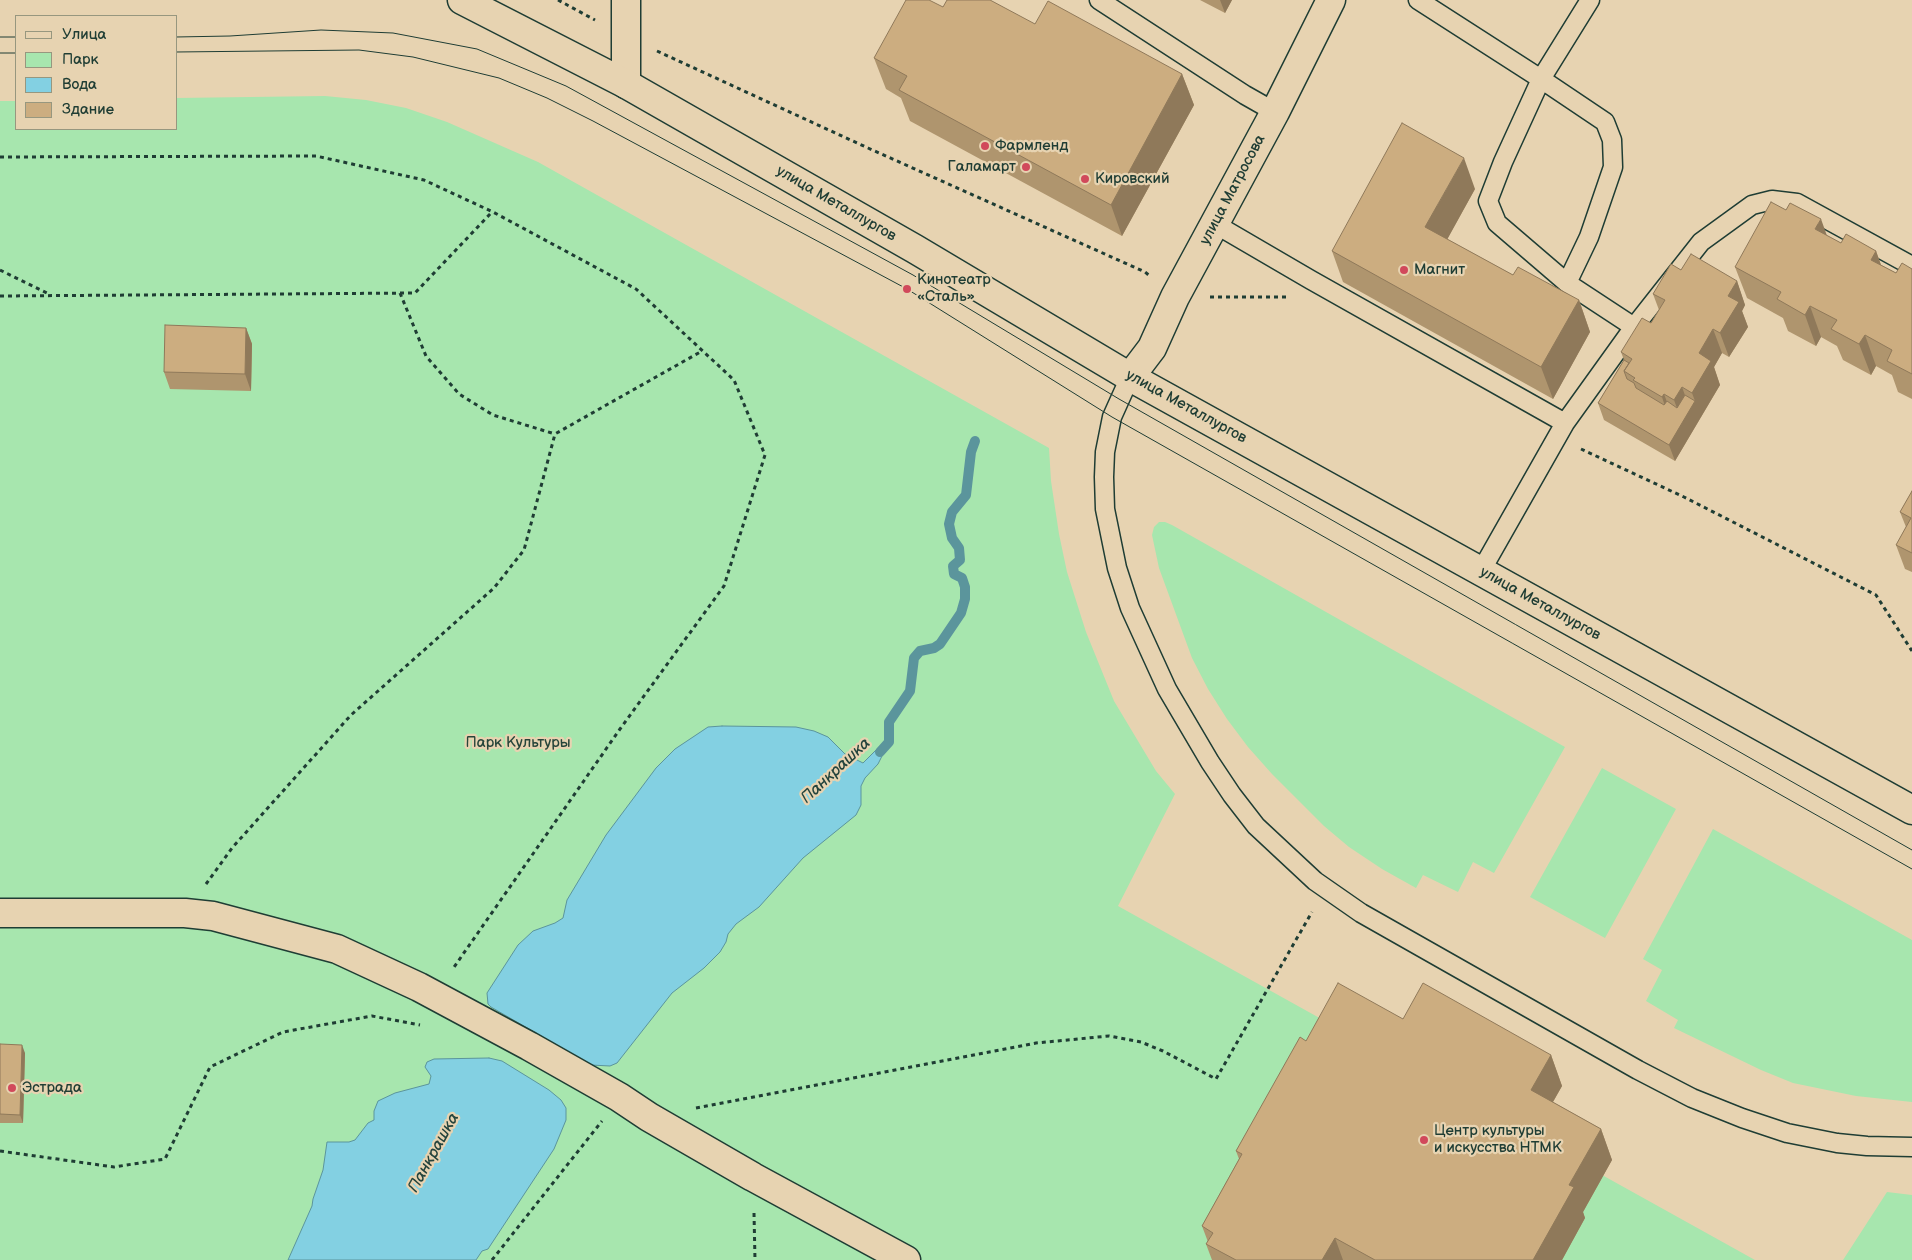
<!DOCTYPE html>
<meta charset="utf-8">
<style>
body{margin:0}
#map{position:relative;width:1912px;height:1260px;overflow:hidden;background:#e7d3b1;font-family:"Balsamiq Sans",sans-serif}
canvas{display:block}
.legend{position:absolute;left:15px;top:15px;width:162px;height:115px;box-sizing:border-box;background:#e7d3b1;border:1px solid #97977f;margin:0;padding:6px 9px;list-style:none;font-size:15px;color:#1f3d34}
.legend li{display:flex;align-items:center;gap:10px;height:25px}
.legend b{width:25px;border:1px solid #97977f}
</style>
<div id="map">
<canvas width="1912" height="1260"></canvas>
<ul class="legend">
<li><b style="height:6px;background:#e7d3b1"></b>Улица</li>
<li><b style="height:14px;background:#a7e6ae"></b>Парк</li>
<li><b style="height:14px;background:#83d0e2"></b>Вода</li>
<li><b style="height:14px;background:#ccad80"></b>Здание</li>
</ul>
</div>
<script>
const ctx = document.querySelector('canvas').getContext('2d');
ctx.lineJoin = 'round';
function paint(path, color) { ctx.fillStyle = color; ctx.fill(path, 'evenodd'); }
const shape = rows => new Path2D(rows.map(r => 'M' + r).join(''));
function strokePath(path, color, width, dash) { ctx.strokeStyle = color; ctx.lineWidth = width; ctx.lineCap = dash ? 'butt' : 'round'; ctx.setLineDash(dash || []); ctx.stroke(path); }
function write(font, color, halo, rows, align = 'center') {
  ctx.font = font + ' "Balsamiq Sans",sans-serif'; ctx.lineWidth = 4.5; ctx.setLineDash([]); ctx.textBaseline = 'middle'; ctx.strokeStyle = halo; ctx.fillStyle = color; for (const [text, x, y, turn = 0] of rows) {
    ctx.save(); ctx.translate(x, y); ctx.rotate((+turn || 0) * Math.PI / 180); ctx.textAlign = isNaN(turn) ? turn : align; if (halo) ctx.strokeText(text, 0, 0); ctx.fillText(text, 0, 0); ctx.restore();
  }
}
const green = shape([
 [325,96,366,100,406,108,447,122,538,162,1049,448,1051,481,1059,534,1067,572,1086,632,1114,701,1156,771,1175,794,1118,906,1755,1260,0,1260,0,101,16,101,16,129,176,129,176,98],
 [1159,522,1165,522,1172,525,1565,747,1494,873,1473,862,1458,892,1423,875,1416,888,1382,869,1349,847,1324,826,1272,774,1248,747,1227,719,1208,689,1192,658,1159,568,1152,535,1154,527],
 [1602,768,1676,809,1605,938,1530,897],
 [1713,829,1912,940,1912,1102,1856,1096,1793,1083,1761,1070,1674,1028,1678,1020,1646,1001,1662,970,1643,959],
 [1887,1192,1912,1195,1912,1260,1843,1260]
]);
const water = shape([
 [722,726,796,727,814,731,828,737,845,754,863,763,883,743,889,742,878,764,865,778,861,786,861,805,856,815,803,858,759,907,736,924,728,934,726,942,720,952,704,968,672,993,617,1063,610,1066,591,1065,491,1007,488,1004,487,993,518,945,533,931,555,923,563,918,567,900,606,835,656,768,675,749,708,727,722,726],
 [489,1058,502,1061,549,1090,561,1100,566,1108,566,1120,554,1149,488,1249,482,1251,476,1260,288,1260,312,1206,313,1199,323,1170,327,1142,349,1142,355,1140,368,1123,374,1120,374,1111,378,1101,395,1093,429,1084,431,1076,425,1067,427,1062,434,1059,489,1058]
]);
const stream = shape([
 [880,752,889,742,889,722,910,691,914,658,920,651,934,648,940,644,961,613,965,599,965,587,962,578,954,574,953,566,960,560,959,548,952,538,949,524,952,512,966,495,971,452,975,441]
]);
const path = shape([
 [558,0,595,20],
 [657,51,868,148,1145,272,1151,277],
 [0,157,316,156,424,180,493,212,636,289,734,380,765,455,724,586,620,729,452,970],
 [0,270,49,294],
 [400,293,426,356,459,394,493,415,555,434],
 [0,296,415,293,492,212],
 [1210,297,1286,297],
 [1581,449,1684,497,1876,595,1912,651],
 [206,884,232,848,351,715,494,588,524,550,555,434,702,351],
 [696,1108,1036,1043,1109,1036,1141,1042,1163,1051,1216,1079,1312,912],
 [0,1151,114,1167,165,1159,210,1067,283,1032,372,1016,420,1025],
 [754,1213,755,1260],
 [492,1260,602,1121]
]);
const lane = shape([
 [1099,0,1245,95,1275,112],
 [1418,0,1541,79,1503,162,1488,201,1497,223,1567,283,1634,327],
 [1215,224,1311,280,1565,423],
 [1567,283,1589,237,1613,167,1612,140,1605,122,1541,79,1590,0],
 [1130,377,1112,417,1105,452,1104,477,1105,509,1117,568,1130,608,1167,689,1210,762,1232,795,1256,826,1315,881,1361,913,1638,1070,1692,1098,1742,1118,1787,1133,1837,1143,1867,1146,1912,1147],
 [1481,571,1565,423,1634,327,1701,242,1752,205,1772,200,1797,203,1912,266]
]);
const street = shape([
 [626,0,626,84],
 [1130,377,1152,348,1175,297,1275,112,1331,0],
 [0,913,185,913,213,916,337,949,419,987,529,1046,619,1097,649,1117,753,1177,906,1260]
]);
const secondary = shape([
 [462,0,626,84,915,249,1130,377,1912,810]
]);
const tram = shape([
 [0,37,16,37],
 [176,37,230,36,321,30,393,33,477,49,566,86,913,275,1119,399,1912,850],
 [176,52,359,50,413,57,499,78,547,98,593,121,907,289,1112,417,1912,869],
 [0,53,16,53]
]);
const wall = shape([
 [1200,0,1232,0,1225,13],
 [943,7,1035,24,1182,74,1194,105,1122,236,910,121,901,98,886,89,874,58],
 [1475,189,1447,239,1513,275,1579,300,1590,332,1553,399,1343,282,1332,251],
 [1826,235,1841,243,1876,251,1881,265,1896,273,1912,269,1912,399,1898,392,1892,375,1876,366,1871,375,1843,360,1837,346,1821,337,1816,346,1788,331,1783,318,1747,298,1735,267],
 [1681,270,1737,281,1745,305,1742,311,1748,327,1729,357,1722,353,1714,367,1720,385,1675,461,1604,420,1598,403,1624,360,1621,352,1651,323,1659,310,1653,294],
 [246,328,252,344,251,391,170,389,164,372],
 [1912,491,1912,572,1905,569,1896,545,1906,527,1900,512],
 [1403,1019,1551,1055,1562,1086,1553,1102,1601,1129,1612,1160,1583,1212,1585,1218,1562,1260,1212,1260,1206,1244,1208,1242,1202,1226,1239,1159,1236,1151,1306,1041],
 [0,1044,25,1053,23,1123,0,1123]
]);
const shadedWall = shape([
 [1220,0,1232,0,1225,13],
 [1182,74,1194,105,1122,236,1111,205],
 [1464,158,1475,189,1437,258,1425,227],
 [1821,219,1832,250,1815,229],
 [1876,251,1887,282,1871,260],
 [1737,281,1745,305,1742,311,1748,327,1729,357,1720,333,1728,296],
 [1579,300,1590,332,1553,399,1541,367],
 [1810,306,1821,337,1816,346,1805,315],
 [246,328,252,344,251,391,245,374],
 [1713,329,1722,353,1714,367,1720,385,1675,461,1669,445,1682,422,1674,400,1682,387,1690,409,1695,401,1692,393,1699,353],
 [1865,335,1876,366,1871,375,1859,344],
 [1664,394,1673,418,1670,422,1662,397],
 [22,1045,25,1053,23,1123,20,1115],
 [1551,1055,1562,1086,1542,1121,1531,1090],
 [1601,1129,1612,1160,1583,1212,1585,1218,1562,1260,1533,1260,1569,1185],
 [1335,1238,1343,1260,1322,1260]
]);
const building = shape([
 [906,0,929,0,943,7,947,0,990,0,1035,24,1048,1,1182,74,1111,205,899,90,907,76,874,58,906,0],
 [1402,123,1464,158,1425,227,1513,275,1518,267,1579,300,1541,367,1332,251,1402,123],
 [1771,202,1786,210,1790,203,1821,219,1815,229,1841,243,1846,234,1876,251,1871,260,1896,273,1902,263,1912,269,1912,374,1887,361,1892,350,1865,335,1859,344,1831,329,1837,320,1810,306,1805,315,1777,299,1781,292,1735,267,1771,202],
 [1691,254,1737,281,1728,296,1739,302,1720,333,1713,329,1699,353,1711,361,1692,393,1682,387,1674,400,1664,394,1662,397,1633,380,1635,378,1624,371,1632,359,1621,352,1642,318,1651,323,1665,300,1653,294,1671,264,1681,270,1691,254],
 [165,325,246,328,245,374,164,372,165,325],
 [1624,360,1629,363,1624,371,1627,379,1634,383,1636,388,1664,405,1667,401,1677,408,1685,395,1695,401,1669,445,1598,403,1624,360],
 [1912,491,1912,553,1896,545,1911,518,1900,512,1912,491],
 [1338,983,1403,1019,1423,983,1551,1055,1531,1090,1601,1129,1569,1185,1574,1187,1533,1260,1375,1260,1335,1238,1322,1260,1236,1260,1206,1244,1213,1233,1202,1226,1242,1154,1236,1151,1300,1037,1306,1041,1338,983],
 [0,1044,22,1045,20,1115,0,1114,0,1044]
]);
const markers = [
 [985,146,5,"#d1495b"],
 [1026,167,5,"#d1495b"],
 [1085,179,5,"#d1495b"],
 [1404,270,5,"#d1495b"],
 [907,289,5,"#d1495b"],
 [12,1088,5,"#d1495b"],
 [1424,1140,5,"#d1495b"]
];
const poiNames = [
 ["Фармленд",995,146],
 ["Галамарт",1016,167,"right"],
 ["Кировский",1095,179],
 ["Магнит",1414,270],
 ["Кинотеатр",917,280],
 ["«Сталь»",917,297],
 ["Эстрада",22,1088],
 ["Центр культуры",1434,1131],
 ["и искусства НТМК",1434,1148]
];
const streetNames = [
 ["улица Матросова",1233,190,-62],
 ["улица Металлургов",836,204,30],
 ["улица Металлургов",1186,407,29],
 ["улица Металлургов",1540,604,29]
];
const parkNames = [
 ["Парк Культуры",518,743]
];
const waterNames = [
 ["Панкрашка",836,771,-43],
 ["Панкрашка",434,1153,-61]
];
paint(green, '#a7e6ae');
paint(water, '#83d0e2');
strokePath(water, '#5b959c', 1);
strokePath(stream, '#5b959c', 10);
strokePath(lane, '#1f3d34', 21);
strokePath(street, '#1f3d34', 31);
strokePath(secondary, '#1f3d34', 31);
strokePath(path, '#1f3d34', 3, [4, 4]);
strokePath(lane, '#e7d3b1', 18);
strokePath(street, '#e7d3b1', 28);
strokePath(secondary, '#e7d3b1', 28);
strokePath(tram, '#1f3d34', 1);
paint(wall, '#af956e');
paint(shadedWall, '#8f795a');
paint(building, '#ccad80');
strokePath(building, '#8f795a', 1);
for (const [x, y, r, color] of markers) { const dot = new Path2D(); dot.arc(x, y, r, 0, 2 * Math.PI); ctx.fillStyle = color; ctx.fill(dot); strokePath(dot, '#e7d3b1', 2); }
write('15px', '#1f3d34', '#e7d3b1', poiNames, 'left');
write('15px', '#1f3d34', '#e7d3b1', streetNames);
write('15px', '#26453a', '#e7d3b1', parkNames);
write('italic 16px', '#24443d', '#e7d3b1', waterNames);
</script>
